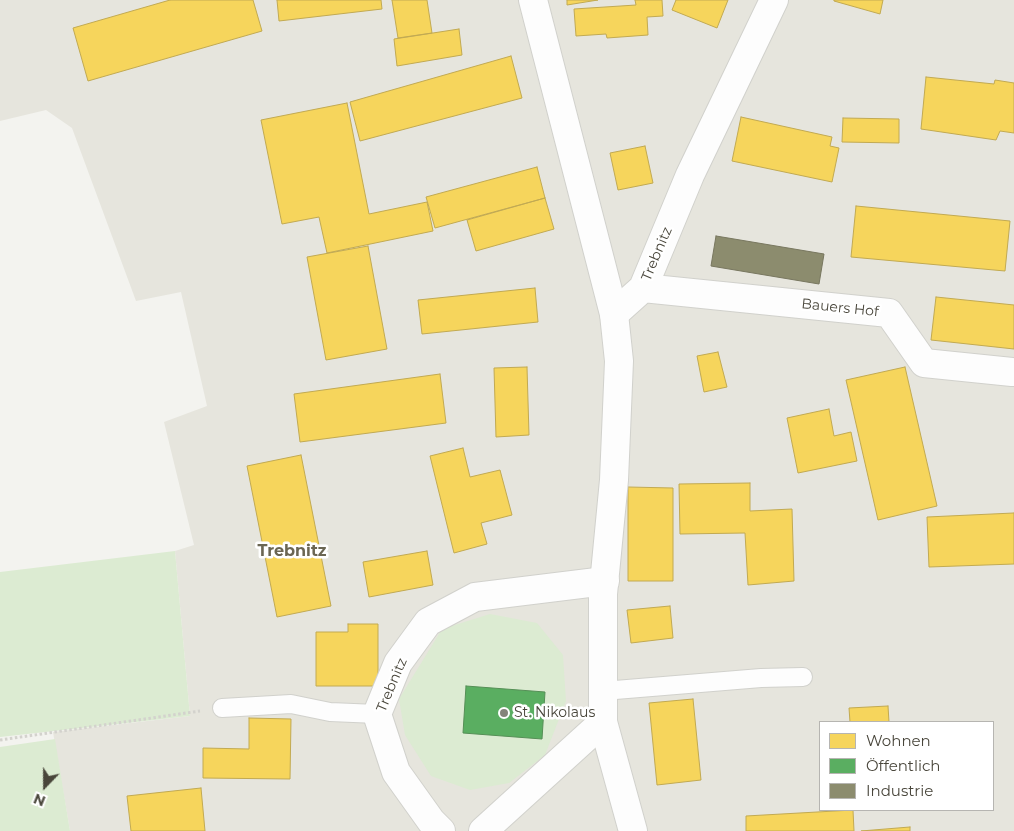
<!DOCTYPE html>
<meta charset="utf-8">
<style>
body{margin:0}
#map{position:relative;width:1014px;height:831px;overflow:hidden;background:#f3f3ef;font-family:Montserrat,sans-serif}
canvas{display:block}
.legend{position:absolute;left:819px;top:721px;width:175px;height:90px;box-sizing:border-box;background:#fff;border:1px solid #b6b5b1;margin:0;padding:6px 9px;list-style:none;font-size:15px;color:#49463b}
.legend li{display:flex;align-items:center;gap:10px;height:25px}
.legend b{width:25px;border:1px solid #b6b5b1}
.north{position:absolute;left:20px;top:761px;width:50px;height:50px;-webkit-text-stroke:4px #fff;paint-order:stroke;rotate:202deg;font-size:14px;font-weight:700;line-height:20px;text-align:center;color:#49463b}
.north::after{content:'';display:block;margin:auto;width:18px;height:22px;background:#49463b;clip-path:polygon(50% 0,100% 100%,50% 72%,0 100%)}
</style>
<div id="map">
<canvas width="1014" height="831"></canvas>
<ul class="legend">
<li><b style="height:14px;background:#f6d55c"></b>Wohnen</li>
<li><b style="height:14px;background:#5aae61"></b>Öffentlich</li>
<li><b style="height:14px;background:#8c8c6e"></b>Industrie</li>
</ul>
<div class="north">N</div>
</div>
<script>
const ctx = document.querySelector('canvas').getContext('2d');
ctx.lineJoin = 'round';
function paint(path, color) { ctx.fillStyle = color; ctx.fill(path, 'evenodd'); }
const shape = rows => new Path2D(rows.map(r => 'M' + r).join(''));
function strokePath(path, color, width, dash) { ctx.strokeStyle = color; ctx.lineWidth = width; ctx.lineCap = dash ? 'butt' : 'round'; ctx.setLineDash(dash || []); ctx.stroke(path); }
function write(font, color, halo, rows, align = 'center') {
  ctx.font = font + ' Montserrat,sans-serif'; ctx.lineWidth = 5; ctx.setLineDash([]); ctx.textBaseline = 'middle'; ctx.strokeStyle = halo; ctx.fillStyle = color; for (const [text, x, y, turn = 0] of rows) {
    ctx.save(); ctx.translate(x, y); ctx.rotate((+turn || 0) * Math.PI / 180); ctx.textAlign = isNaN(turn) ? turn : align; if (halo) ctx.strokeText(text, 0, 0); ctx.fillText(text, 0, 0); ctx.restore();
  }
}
const residential = shape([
 [0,0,1014,0,1014,831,70,831,53,732,190,716,175,551,194,545,164,422,207,406,181,292,136,301,72,128,46,110,0,121],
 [820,722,993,722,993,810,820,810]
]);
const green = shape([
 [175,551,190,716,0,737,0,572],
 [490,614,537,623,563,655,566,701,545,755,509,783,470,790,431,776,405,735,399,699,442,629],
 [55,739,70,831,0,831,0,747]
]);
const homes = shape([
 [170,0,253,0,262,31,88,81,73,28,170,0],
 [277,0,381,0,382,9,279,21,277,0],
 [392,0,427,0,432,33,398,38,392,0],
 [567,0,598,0,567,5,567,0],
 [635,0,662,0,663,16,647,17,648,35,607,38,606,34,576,36,574,9,636,5,635,0],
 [676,0,728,0,717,28,672,10,676,0],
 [834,0,883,0,880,14,834,1,834,0],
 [459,29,462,55,397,66,394,39,459,29],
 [511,56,522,98,360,141,350,102,511,56],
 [926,77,994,84,995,80,1014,83,1014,133,1000,131,996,140,921,129,926,77],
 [347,103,369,214,427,202,433,231,327,253,319,217,282,224,261,120,347,103],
 [741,117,832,137,830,146,839,148,832,182,732,161,741,117],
 [843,118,899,119,899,143,842,142,843,118],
 [645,146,653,183,618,190,610,153,645,146],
 [537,167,545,198,435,228,426,197,537,167],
 [545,198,554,229,476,251,467,220,545,198],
 [856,206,1010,221,1005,271,851,257,856,206],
 [368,246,387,349,326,360,307,257,368,246],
 [535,288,538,322,422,334,418,300,535,288],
 [936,297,1014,305,1014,349,931,340,936,297],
 [718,352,727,387,704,392,697,356,718,352],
 [527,367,529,435,496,437,494,368,527,367],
 [905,367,937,506,878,520,846,380,905,367],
 [440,374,446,423,300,442,294,394,440,374],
 [829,409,834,436,851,432,857,461,798,473,787,418,829,409],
 [463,448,470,477,500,470,512,515,481,523,487,544,454,553,430,456,463,448],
 [301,455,331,606,277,617,247,466,301,455],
 [750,483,750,511,792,509,794,581,748,585,745,533,680,534,679,484,750,483],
 [628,487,673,488,673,581,628,581,628,487],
 [1014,513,1014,564,929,567,927,517,1014,513],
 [427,551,433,585,369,597,363,562,427,551],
 [670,606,673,638,631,643,627,610,670,606],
 [348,624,378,624,378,686,316,686,316,632,348,632,348,624],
 [693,699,701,780,657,785,649,703,693,699],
 [888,706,889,722,850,722,849,708,888,706],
 [249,718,291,719,290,779,203,778,203,748,249,749,249,718],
 [201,788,205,831,131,831,127,796,201,788],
 [853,810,854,831,746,831,746,816,853,810],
 [910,827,910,831,861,831,910,827]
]);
const public = shape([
 [466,686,545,692,542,739,463,733,466,686]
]);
const industry = shape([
 [716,236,824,254,819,284,711,266,716,236]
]);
const path = shape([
 [0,740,200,711]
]);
const service = shape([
 [603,691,761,678,803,677],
 [222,708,291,704,330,712,377,714]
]);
const minor = shape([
 [643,288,889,313,924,363,1012,372],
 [614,314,643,288,690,175,774,0],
 [441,831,431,821,396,772,377,714,398,663,428,622,475,597,605,581],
 [483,831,603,722]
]);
const tertiary = shape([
 [533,0,614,314,619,361,614,480,603,594,603,722,633,831]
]);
const markers = [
 [504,713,5,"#84837a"]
];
const streetNames = [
 ["Trebnitz",657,254,-67],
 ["Bauers Hof",840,308,6],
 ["Trebnitz",392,685,-67]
];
const poiNames = [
 ["St. Nikolaus",514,713]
];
const quarterNames = [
 ["Trebnitz",292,551]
];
paint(residential, '#e6e5dd');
paint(green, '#dcebd2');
paint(homes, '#f6d55c');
strokePath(homes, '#c2aa52', 1);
paint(public, '#5aae61');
strokePath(public, '#558f56', 1);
paint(industry, '#8c8c6e');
strokePath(industry, '#78775f', 1);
strokePath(service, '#d1d1cc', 20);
strokePath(minor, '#d1d1cc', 30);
strokePath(tertiary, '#d1d1cc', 30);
strokePath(path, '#d3d2cd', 3, [2.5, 2.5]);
strokePath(service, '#fdfdfd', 18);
strokePath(minor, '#fdfdfd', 28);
strokePath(tertiary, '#fdfdfd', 28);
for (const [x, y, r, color] of markers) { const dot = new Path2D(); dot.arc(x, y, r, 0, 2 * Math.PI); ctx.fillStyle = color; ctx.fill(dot); strokePath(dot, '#fff', 2); }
write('14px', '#49463b', '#fff', streetNames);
write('14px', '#49463b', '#fff', poiNames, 'left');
write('bold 16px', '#6b6653', '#fff', quarterNames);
</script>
